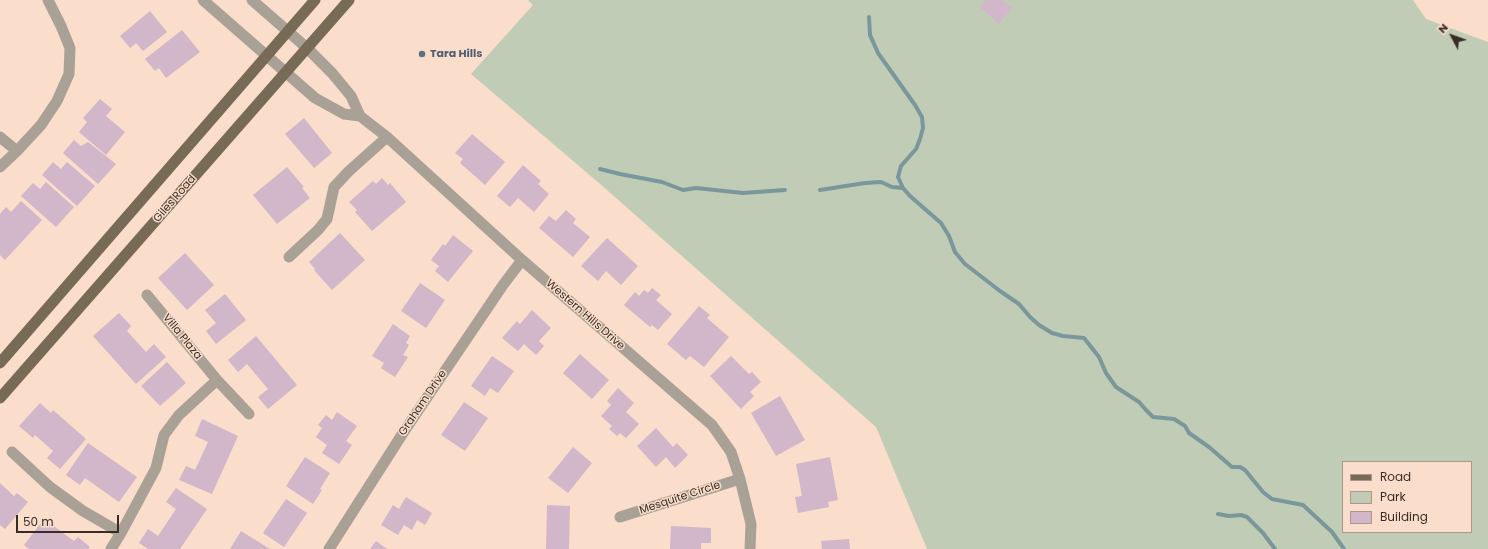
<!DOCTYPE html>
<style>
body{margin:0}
#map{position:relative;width:1488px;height:549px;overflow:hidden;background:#faddca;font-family:Poppins,sans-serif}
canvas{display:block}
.legend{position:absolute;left:1342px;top:461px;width:130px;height:72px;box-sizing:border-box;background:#faddca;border:1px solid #ac9788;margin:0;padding:5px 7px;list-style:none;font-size:12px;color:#382d26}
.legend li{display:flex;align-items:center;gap:8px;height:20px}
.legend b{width:20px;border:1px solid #ac9788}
.north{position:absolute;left:1432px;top:16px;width:40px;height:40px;-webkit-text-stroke:3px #faddca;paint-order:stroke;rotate:311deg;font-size:11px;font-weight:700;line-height:16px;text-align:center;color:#382d26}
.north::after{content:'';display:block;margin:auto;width:14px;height:18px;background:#382d26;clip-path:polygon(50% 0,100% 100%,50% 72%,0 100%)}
.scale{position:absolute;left:16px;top:515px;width:103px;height:18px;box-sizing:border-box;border:2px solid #382d26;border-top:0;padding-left:5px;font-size:12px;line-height:14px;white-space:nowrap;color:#382d26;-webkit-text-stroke:3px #faddca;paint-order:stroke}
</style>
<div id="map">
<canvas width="1488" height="549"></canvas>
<ul class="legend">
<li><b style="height:5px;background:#776a56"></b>Road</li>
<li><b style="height:11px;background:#c1ccb7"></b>Park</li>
<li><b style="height:11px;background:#d2b6c9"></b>Building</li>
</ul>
<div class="north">N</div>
<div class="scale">50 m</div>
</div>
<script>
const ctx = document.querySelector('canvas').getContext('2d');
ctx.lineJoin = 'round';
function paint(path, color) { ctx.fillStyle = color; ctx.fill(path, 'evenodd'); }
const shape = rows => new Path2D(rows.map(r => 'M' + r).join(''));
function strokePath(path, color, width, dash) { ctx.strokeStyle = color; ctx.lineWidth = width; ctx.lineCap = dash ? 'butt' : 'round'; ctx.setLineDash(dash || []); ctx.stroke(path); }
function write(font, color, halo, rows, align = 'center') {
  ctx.font = font + ' Poppins,sans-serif'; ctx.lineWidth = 3; ctx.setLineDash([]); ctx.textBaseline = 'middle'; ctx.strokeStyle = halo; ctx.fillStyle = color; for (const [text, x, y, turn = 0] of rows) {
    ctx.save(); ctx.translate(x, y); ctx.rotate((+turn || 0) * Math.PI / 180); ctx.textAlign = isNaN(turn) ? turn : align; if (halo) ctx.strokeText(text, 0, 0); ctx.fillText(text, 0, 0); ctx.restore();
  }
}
const green = shape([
 [528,0,1413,0,1426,19,1488,42,1488,549,927,549,876,427,599,183,471,74,533,5],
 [1343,462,1471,462,1471,532,1343,532]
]);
const stream = shape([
 [869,17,870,35,878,53,915,105,922,117,923,128,920,139,916,149,901,166,898,177,903,188,910,196,941,223,949,236,955,252,965,264,1000,291,1019,304,1030,317,1039,325,1052,333,1063,336,1084,338,1099,357,1106,373,1116,387,1139,402,1146,410,1153,417,1174,419,1185,426,1189,433,1209,447,1232,467,1240,467,1245,470,1263,492,1272,499,1303,505,1332,532,1344,549],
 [600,169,620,174,662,182,683,190,696,188,743,193,785,190],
 [820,190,865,183,881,182,892,187,903,188],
 [1218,514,1229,516,1241,515,1247,517,1263,533,1275,549]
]);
const building = shape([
 [986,0,1002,0,1012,8,999,24,980,7],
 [150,11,167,32,143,51,136,43,130,48,120,36],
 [182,30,200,52,166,78,159,68,155,71,145,59],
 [100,99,112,109,106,116,125,132,106,155,79,132,87,122,83,118],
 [304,118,332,153,314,168,285,134],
 [472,134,505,162,485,185,460,163,463,159,455,153],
 [74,140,81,146,88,142,116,164,98,184,63,153],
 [53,162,61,169,67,162,95,186,77,206,42,175],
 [523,165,541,181,538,184,549,194,534,212,518,198,510,207,497,196],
 [287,167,304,187,302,188,310,198,277,224,253,195],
 [382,178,388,185,390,183,406,202,372,231,355,212,357,210,349,202,373,181,376,184],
 [46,182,74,207,56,227,21,196,33,183,40,189],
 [21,201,42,220,5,260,0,255,0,214,6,207,11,212],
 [566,210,576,219,573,223,590,237,573,257,539,228,549,216,556,221],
 [340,233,365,260,332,290,314,270,315,269,309,262],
 [453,235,473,251,448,282,435,271,439,266,431,260,443,244,445,246],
 [607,238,638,266,621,285,606,271,598,281,581,266],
 [185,253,214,285,187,310,158,278],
 [420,283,445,300,426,328,401,311],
 [652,288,661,295,656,300,672,314,658,330,652,325,650,327,624,305,635,292,639,296,644,290,648,293],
 [225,294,246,320,216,344,206,331,216,323,205,310],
 [699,306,710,315,707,318,729,337,704,367,690,356,686,360,667,344],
 [532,310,551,328,539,341,544,346,536,355,524,344,518,351,502,338,517,321,520,324],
 [119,313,131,326,127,331,146,352,154,344,166,357,136,384,93,336],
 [393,324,410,336,406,343,409,345,403,355,408,357,395,377,381,368,384,363,372,356],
 [256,336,297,385,268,409,258,397,268,389,247,364,238,372,228,360],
 [580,354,609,380,592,399,563,373],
 [492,356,514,371,498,393,490,388,485,396,471,386],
 [731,356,749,374,752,372,761,382,750,392,754,396,741,409,710,376],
 [167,362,186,383,160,406,141,386],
 [618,388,634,403,626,412,639,424,626,438,620,433,617,436,609,429,612,426,601,416,611,405,607,401],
 [780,396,805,440,776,456,751,413],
 [464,402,488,418,465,451,441,435],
 [40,403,51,413,53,410,86,439,60,469,47,458,53,451,35,435,33,438,19,426],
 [337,412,357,426,346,441,352,445,339,464,322,453,327,445,316,437,322,428,318,425,326,415,332,420],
 [202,419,238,436,212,494,179,480,186,466,195,470,208,442,195,436],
 [656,428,673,447,677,443,688,455,675,468,666,457,656,467,637,446],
 [88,443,137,477,119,502,85,478,80,485,66,475],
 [573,447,592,463,568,493,548,478],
 [305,457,330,473,320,489,322,490,313,504,286,486],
 [830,457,838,500,828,502,829,507,798,513,795,497,802,496,796,464],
 [0,483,14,496,17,493,28,502,5,529,0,525],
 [176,488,207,509,180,549,148,549,139,543,148,529,158,536,176,509,166,502],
 [406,497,432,513,425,525,417,520,412,530,404,525,398,535,381,525,393,505,399,509],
 [286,499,307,513,284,547,263,533],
 [547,505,570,506,569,549,546,549],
 [44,519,74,541,78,537,90,547,88,549,29,549,24,545],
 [671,526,711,528,711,543,701,543,701,549,670,549],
 [241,531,270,549,230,549],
 [849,539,850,549,822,549,821,541],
 [376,541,387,549,370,549]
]);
const minor = shape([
 [203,0,315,98,344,114,360,116],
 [252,0,307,48,332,73,351,96,360,116,387,137,522,260,712,425,731,452,740,479,751,524,750,549],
 [0,137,17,151],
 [0,167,17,151,41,125,57,101,69,74,70,48,61,26,48,0],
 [289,257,318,230,327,219,334,187,349,171,387,137],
 [147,295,217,380,249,414],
 [12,452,50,487,83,511,121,533],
 [620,517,740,479],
 [111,549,121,533,156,468,164,435,179,415,217,380],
 [329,549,403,433,503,285,522,260]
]);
const primary = shape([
 [0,363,315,0],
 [0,398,349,0]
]);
const markers = [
 [422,54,4,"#5c6f8a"]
];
const serviceNames = [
 ["Tara Hills",430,54]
];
const streetNames = [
 ["Giles Road",175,199,-49],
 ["Western Hills Drive",585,315,41],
 ["Villa Plaza",182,337,51],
 ["Graham Drive",423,403,-56],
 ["Mesquite Circle",680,498,-18]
];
paint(green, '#c1ccb7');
strokePath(stream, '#7a979c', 4);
paint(building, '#d2b6c9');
strokePath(minor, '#a9a196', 11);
strokePath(primary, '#776a56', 11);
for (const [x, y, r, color] of markers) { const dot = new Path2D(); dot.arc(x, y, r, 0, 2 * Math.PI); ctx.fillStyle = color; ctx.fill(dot); strokePath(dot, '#faddca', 1.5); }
write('bold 11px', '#4e5e75', '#faddca', serviceNames, 'left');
write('11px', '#382d26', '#faddca', streetNames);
</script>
